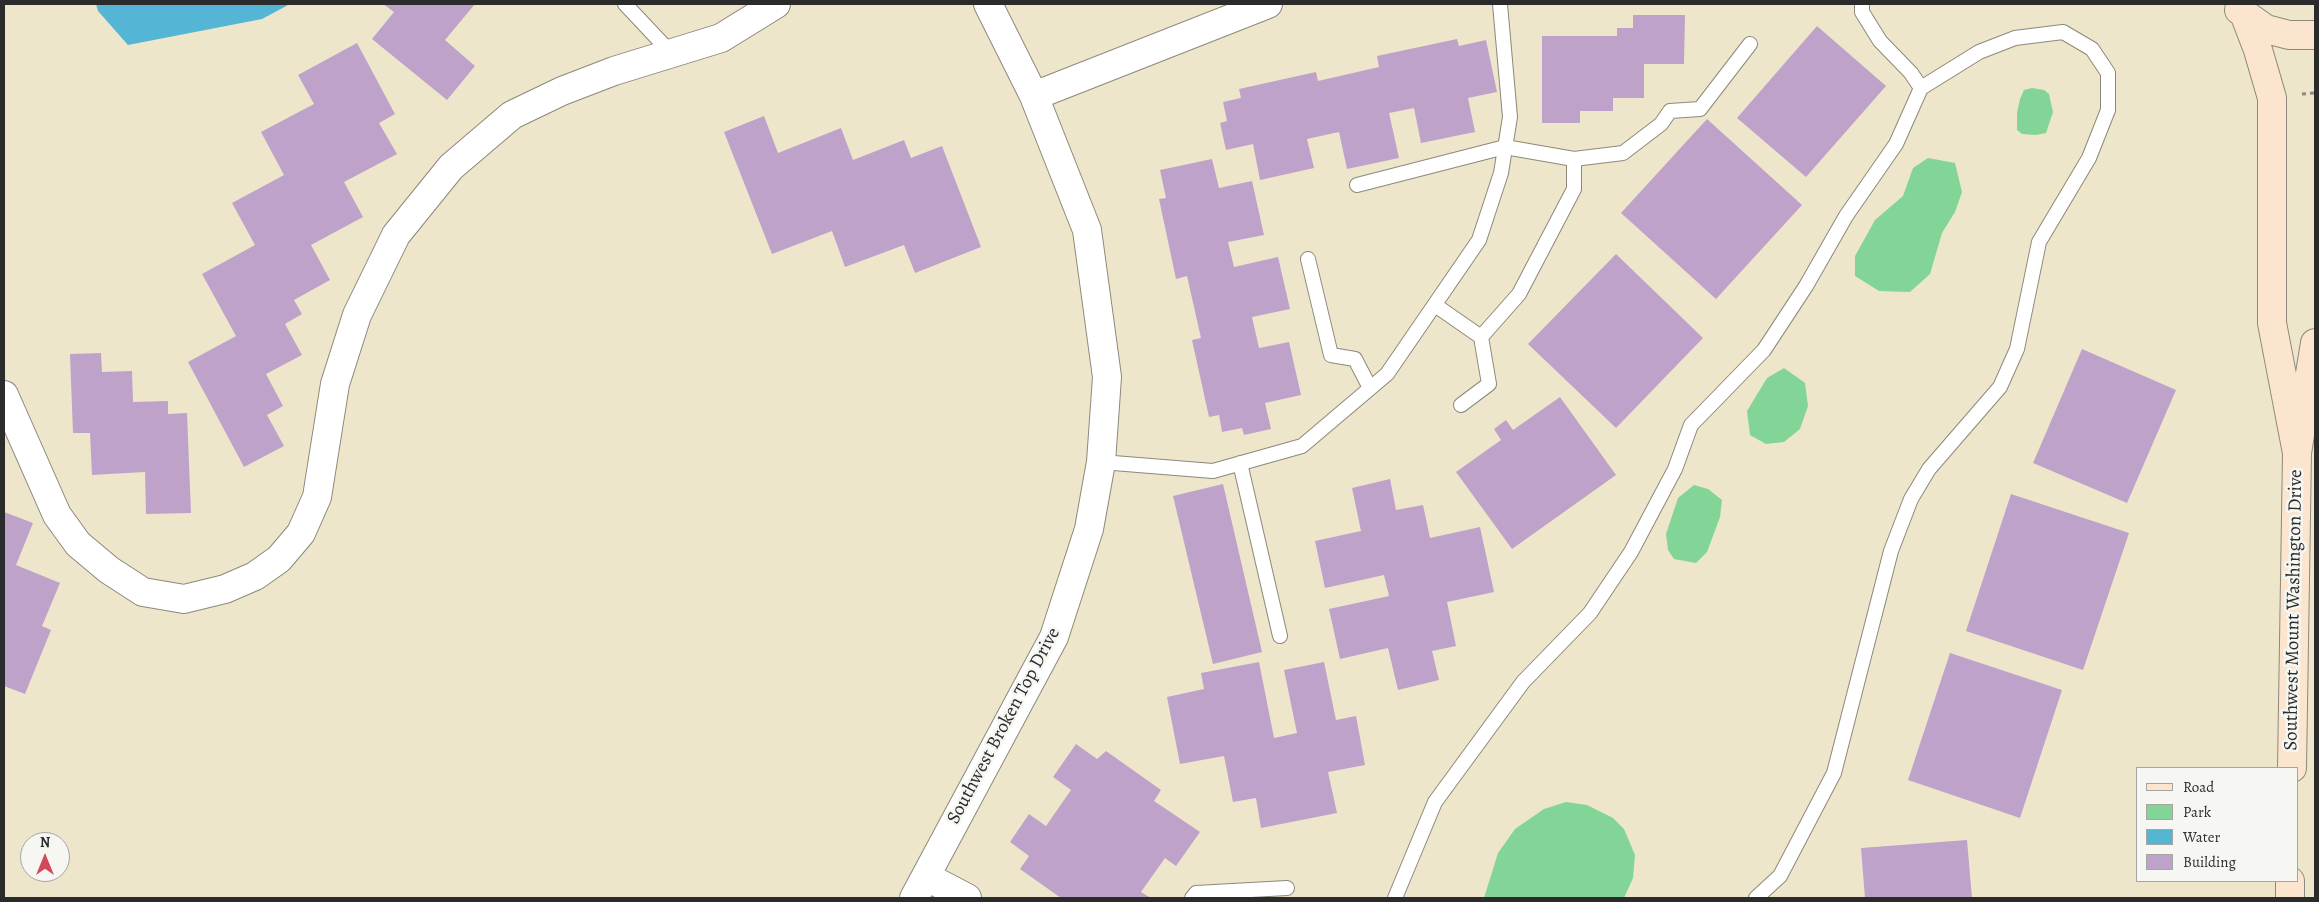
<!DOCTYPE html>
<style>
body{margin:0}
#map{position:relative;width:2319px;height:902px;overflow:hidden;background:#ede6cb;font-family:Alegreya,serif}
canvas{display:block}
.frame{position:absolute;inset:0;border:5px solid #2b2b2b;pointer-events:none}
.legend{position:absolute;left:2136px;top:767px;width:162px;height:115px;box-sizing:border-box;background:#f6f6f2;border:1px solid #a5a5a2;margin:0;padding:6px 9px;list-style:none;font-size:15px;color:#2b2b2b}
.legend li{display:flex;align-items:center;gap:10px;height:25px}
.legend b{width:25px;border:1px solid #a5a5a2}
.north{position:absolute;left:20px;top:832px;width:50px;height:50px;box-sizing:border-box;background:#f6f6f2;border:1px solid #a5a5a2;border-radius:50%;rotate:0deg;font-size:14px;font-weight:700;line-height:20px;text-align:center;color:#2b2b2b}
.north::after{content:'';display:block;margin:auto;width:18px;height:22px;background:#d1495b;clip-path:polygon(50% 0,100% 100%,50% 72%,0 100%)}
</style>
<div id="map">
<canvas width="2319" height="902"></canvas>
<div class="frame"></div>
<ul class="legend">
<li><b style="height:6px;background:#fbe5cf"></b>Road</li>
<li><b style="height:14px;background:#82d596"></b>Park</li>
<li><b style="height:14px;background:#55b5d4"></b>Water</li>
<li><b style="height:14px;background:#bfa2ca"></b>Building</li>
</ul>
<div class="north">N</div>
</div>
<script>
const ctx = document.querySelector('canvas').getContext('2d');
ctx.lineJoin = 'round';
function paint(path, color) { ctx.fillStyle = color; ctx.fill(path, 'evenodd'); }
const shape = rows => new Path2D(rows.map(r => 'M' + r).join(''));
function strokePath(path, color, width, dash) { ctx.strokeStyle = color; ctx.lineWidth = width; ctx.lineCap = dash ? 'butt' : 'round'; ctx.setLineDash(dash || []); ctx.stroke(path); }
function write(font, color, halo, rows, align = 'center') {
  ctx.font = font + ' Alegreya,serif'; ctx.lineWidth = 5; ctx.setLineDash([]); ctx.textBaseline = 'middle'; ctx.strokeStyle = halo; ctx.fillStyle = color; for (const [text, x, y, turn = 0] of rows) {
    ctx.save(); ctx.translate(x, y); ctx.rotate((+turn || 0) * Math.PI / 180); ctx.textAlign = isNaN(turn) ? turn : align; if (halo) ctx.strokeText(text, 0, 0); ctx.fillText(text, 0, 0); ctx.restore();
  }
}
const green = shape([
 [2032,88,2044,90,2049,94,2053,112,2046,133,2036,135,2022,134,2017,130,2017,113,2020,99,2024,90],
 [1928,158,1955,163,1962,192,1955,212,1942,233,1930,274,1910,292,1879,291,1855,276,1855,256,1875,220,1903,196,1913,168],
 [1784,368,1805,383,1808,406,1800,429,1784,442,1766,444,1750,435,1747,411,1767,378],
 [1694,485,1708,489,1722,500,1720,517,1707,552,1696,563,1674,559,1668,550,1666,534,1678,498],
 [1566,802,1587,805,1613,818,1624,829,1635,855,1633,878,1624,898,1484,898,1498,853,1515,829,1544,809]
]);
const water = shape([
 [96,4,290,4,262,19,128,45,98,11]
]);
const building = shape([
 [383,4,475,4,445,40,475,66,447,100,372,39,394,12],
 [1633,15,1685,15,1684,64,1644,64,1644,98,1613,98,1613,111,1580,111,1580,123,1542,123,1542,36,1617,36,1617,28,1633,28],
 [1817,26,1886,86,1806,177,1737,118],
 [1457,39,1459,46,1486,40,1497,92,1468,98,1475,132,1421,143,1414,108,1389,113,1399,158,1347,169,1339,132,1307,139,1314,168,1260,180,1253,144,1226,150,1220,123,1227,121,1223,102,1241,98,1239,89,1316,72,1318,81,1379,67,1377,56],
 [357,43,395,114,379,123,397,154,344,182,363,217,311,245,330,280,294,300,302,314,285,324,302,355,266,374,283,406,267,415,284,446,244,467,188,362,236,336,202,274,255,245,232,203,284,175,261,132,314,104,298,75],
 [764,116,778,153,841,128,853,160,904,140,911,158,942,146,981,247,915,273,904,245,845,267,832,231,772,254,724,132],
 [1707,119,1802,205,1716,299,1621,213],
 [1212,159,1219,188,1252,181,1264,235,1228,242,1234,267,1278,257,1290,309,1252,317,1259,348,1289,342,1301,395,1265,403,1271,429,1244,435,1242,428,1222,432,1219,415,1209,417,1192,340,1201,338,1187,276,1176,279,1159,199,1166,198,1160,170],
 [1616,254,1703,338,1616,428,1528,344],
 [2082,349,2176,390,2127,503,2033,463],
 [101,353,102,372,132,371,133,402,168,401,168,414,187,413,191,513,146,514,145,472,92,475,90,433,73,433,70,354],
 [1560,397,1616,475,1512,549,1456,472,1501,440,1494,429,1506,420,1513,430],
 [1390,479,1396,510,1423,505,1430,538,1480,527,1494,592,1447,602,1456,646,1432,651,1439,680,1398,690,1388,648,1340,659,1329,609,1389,596,1384,575,1325,588,1315,541,1361,531,1352,488],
 [1223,484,1262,652,1213,664,1173,496],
 [2011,494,2129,533,2083,670,1966,631],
 [4,512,33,523,16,565,60,583,42,626,51,630,25,694,4,686],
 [1950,653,2062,690,2020,818,1908,780],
 [1259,662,1274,738,1297,733,1284,670,1324,662,1336,720,1356,716,1365,765,1328,772,1337,813,1261,828,1256,798,1233,802,1224,756,1180,764,1167,697,1204,689,1201,673],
 [1076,744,1097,759,1106,751,1161,790,1154,801,1200,832,1176,866,1165,858,1141,892,1151,898,1061,898,1020,869,1029,856,1010,842,1029,814,1046,826,1071,790,1053,777],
 [1967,840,1972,898,1865,898,1861,848]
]);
const path = shape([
 [2302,94,2314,93]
]);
const service = shape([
 [625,4,672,54],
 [1574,159,1623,153,1661,124,1670,111,1700,109,1750,44],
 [1357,185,1505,147,1574,159,1574,189,1519,294,1481,337,1435,305],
 [1308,259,1331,355,1355,359,1370,388],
 [1461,405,1489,384,1481,337],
 [1101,462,1213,471,1302,446,1387,374,1479,240,1501,173,1510,117,1500,4],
 [1240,463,1280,636],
 [1192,898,1196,893,1287,888],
 [1395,898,1435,802,1523,682,1590,613,1631,552,1675,469,1691,425,1764,350,1806,286,1846,216,1896,144,1921,88,1911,73,1880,41,1862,12,1862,4],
 [1756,898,1780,876,1834,773,1891,551,1911,499,1929,469,2000,387,2017,349,2039,242,2089,158,2108,110,2108,73,2092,49,2063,32,2015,38,1979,52,1921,88]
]);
const minor = shape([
 [1034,96,1268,4],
 [4,395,57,515,78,544,109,570,143,592,184,599,225,589,255,576,279,559,301,533,317,497,335,384,357,315,396,235,451,167,512,115,562,91,614,71,721,38,776,4],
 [927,877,967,898],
 [914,898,1054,637,1089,529,1101,462,1107,377,1087,230,1034,96,988,4]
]);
const secondary = shape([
 [2239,10,2266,29,2289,35,2315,35],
 [2245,16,2258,50,2272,98,2272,323,2297,453],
 [2292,768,2297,453,2315,343],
 [2290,898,2290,881]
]);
const streetNames = [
 ["Southwest Mount Washington Drive",2294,610,-89],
 ["Southwest Broken Top Drive",1004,726,-62]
];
paint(green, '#82d596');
paint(water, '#55b5d4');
paint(building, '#bfa2ca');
strokePath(service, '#8c887b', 16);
strokePath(minor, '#8c887b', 30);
strokePath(secondary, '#8c887b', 30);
strokePath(path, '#8c887b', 3, [4, 4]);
strokePath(service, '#fff', 14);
strokePath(minor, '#fff', 28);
strokePath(secondary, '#fbe5cf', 28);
write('19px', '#2b2b2b', '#f6f6f2', streetNames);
</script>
